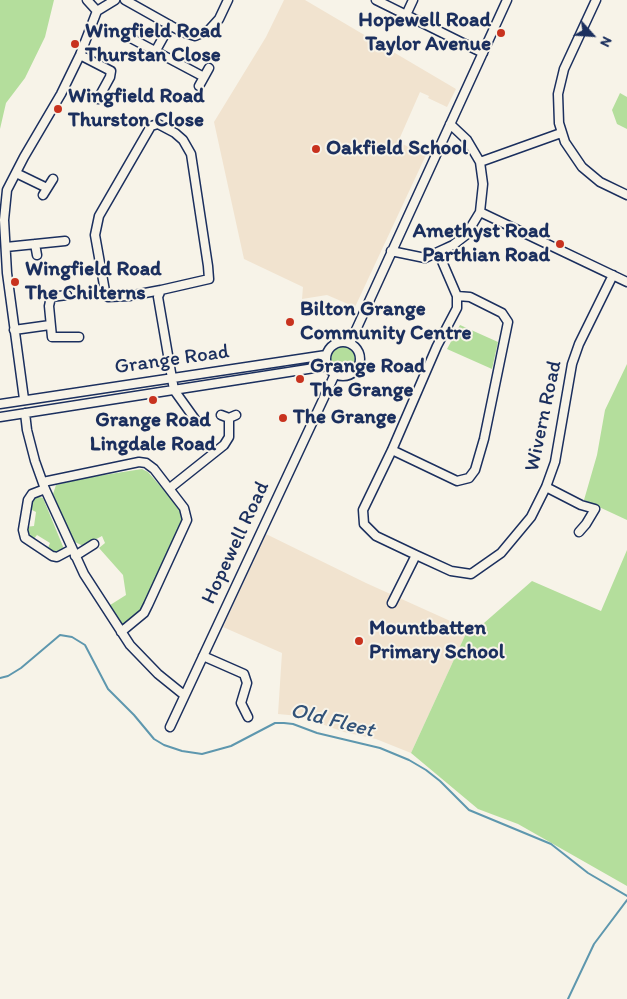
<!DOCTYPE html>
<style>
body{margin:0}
#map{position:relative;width:627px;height:999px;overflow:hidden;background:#f7f3e8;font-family:Itim,sans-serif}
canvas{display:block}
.north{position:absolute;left:567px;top:10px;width:50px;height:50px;-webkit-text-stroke:4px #f7f3e8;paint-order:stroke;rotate:116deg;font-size:14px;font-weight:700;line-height:20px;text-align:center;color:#1b2f5e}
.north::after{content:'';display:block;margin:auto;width:18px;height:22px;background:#1b2f5e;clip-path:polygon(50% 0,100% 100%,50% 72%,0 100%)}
</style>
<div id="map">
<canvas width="627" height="999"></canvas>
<div class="north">N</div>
</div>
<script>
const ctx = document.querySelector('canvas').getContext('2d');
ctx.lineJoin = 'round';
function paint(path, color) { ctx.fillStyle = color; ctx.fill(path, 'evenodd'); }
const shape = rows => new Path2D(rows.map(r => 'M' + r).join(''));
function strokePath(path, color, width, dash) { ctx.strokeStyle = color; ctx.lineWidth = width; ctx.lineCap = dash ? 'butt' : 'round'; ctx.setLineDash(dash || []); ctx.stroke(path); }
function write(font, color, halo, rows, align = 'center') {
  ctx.font = font + ' Itim,sans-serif'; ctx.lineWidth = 4; ctx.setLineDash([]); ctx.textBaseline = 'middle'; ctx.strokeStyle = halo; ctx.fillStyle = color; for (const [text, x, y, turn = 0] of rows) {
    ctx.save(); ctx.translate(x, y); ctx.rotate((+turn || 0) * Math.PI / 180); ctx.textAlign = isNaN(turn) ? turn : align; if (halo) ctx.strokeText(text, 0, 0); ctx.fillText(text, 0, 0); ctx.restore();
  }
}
const built = shape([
 [284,0,305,0,456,89,447,107,428,98,429,96,420,92,398,142,426,155,355,307,327,295,302,299,303,287,244,259,214,122,266,37],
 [266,534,366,583,468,629,411,753,376,739,344,732,299,716,278,714,282,653,223,627]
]);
const green = shape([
 [0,0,54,0,45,37,25,78,6,103,0,129],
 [620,93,627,97,627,129,617,124,612,110],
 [460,325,498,342,492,369,447,349],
 '331 358a12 12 0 1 1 24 0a12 12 0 1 1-24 0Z',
 [627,364,627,520,584,500,597,455,605,410],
 [142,469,148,472,181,510,184,521,142,612,121,630,107,607,126,595,123,575,99,548,105,543,102,536,83,546,75,542,71,536,53,494,56,485,85,478],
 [36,496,43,498,64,549,62,552,53,554,47,550,50,543,37,535,33,540,27,537,25,527,34,526,36,512,28,508,30,502],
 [627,550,627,886,518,824,478,809,411,753,468,629,476,630,532,581,601,611]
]);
const stream = shape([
 [0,678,8,676,21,668,60,635,72,637,85,645,108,689,134,715,154,739,164,745,182,751,202,754,231,746,275,723,284,723,293,724,317,733,380,748,409,760,426,770,440,781,469,810,551,844,588,873,627,896],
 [568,999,594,944,627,900]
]);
const minor = shape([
 [87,0,97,11],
 [125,0,182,32,195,36,209,30,219,19,228,0],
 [376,0,483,53],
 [596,0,564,69,558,94,559,123,565,142,582,167,600,182,627,195],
 [406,15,413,0],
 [123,34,204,77],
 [155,52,170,25],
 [80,55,111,71,110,77,98,99],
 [199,86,209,68],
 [480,162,561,133],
 [16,173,47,188],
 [43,195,53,179],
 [480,212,627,282],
 [35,244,37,255],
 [6,247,65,241],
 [391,251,425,258,438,252,453,245,466,235,480,212,483,184,480,162,467,140,450,124],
 [438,252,457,296,457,308,437,346,392,450,363,510,364,524,376,536,416,555,451,571,471,574,501,553,531,517,546,487,555,462,572,364,579,344,613,275],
 [161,290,129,296,108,297,105,291,95,235,99,216,151,126,158,124,175,133,183,140,191,154,208,266,209,279,161,290,158,297,174,390,197,422],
 [67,295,51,297,49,306,52,337,79,337],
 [14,330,50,325],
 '326 359a17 17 0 1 1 34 0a17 17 0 1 1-34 0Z',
 [350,343,507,0],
 [24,399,7,273,4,220,7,190,24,157,61,94,80,55,97,11,115,0],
 [0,404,326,355],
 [25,413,27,430,35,461,45,489,84,574,130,645,158,674,184,695],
 [221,415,229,418,236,415],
 [0,417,327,366],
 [392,450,457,481,469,478,475,470,484,439,508,322,502,313,470,297,457,296],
 [43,482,139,462,146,463,154,469,184,508,187,520,148,605,144,613,121,632],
 [546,487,581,505,595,509,586,524,579,532],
 [170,488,224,445,229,437,229,418],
 [45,489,32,494,28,500,23,530,25,538,52,556,57,557,72,549],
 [75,556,94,544],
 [392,603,416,555],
 [203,656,244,674,247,683,241,703,248,717],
 [170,727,335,374]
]);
const markers = [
 [501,33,5,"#c8321e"],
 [75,44,5,"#c8321e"],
 [58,109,5,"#c8321e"],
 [316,149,5,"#c8321e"],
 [560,244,5,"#c8321e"],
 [15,282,5,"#c8321e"],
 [290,322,5,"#c8321e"],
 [300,379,5,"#c8321e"],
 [153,400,5,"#c8321e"],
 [283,418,5,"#c8321e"],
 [359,641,5,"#c8321e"]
];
const poiNames = [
 ["Hopewell Road",491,21,"right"],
 ["Taylor Avenue",491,45,"right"],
 ["Wingfield Road",85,32],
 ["Thurstan Close",85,56],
 ["Wingfield Road",68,97],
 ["Thurston Close",68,121],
 ["Oakfield School",326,149],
 ["Amethyst Road",550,232,"right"],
 ["Parthian Road",550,256,"right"],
 ["Wingfield Road",25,270],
 ["The Chilterns",25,294],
 ["Bilton Grange",300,310],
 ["Community Centre",300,334],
 ["Grange Road",310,367],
 ["The Grange",310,391],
 ["The Grange",293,418],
 ["Grange Road",153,421,"center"],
 ["Lingdale Road",153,445,"center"],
 ["Mountbatten",369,629],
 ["Primary School",369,653]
];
const streetNames = [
 ["Grange Road",172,360,-8],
 ["Wivern Road",544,416,-78],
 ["Hopewell Road",236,543,-65]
];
const waterNames = [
 ["Old Fleet",332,721,14]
];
paint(built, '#f1e3cf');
paint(green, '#b4de9c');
strokePath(stream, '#5e97ae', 2);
strokePath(minor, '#1b2f5e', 11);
strokePath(minor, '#f7f3e8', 8);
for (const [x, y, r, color] of markers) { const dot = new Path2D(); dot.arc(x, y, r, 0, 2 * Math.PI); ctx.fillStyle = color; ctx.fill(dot); strokePath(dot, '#f7f3e8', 2); }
write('bold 21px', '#1b2f5e', '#f7f3e8', poiNames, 'left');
write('21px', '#1b2f5e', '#f7f3e8', streetNames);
write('italic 22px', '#315279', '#f7f3e8', waterNames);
</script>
